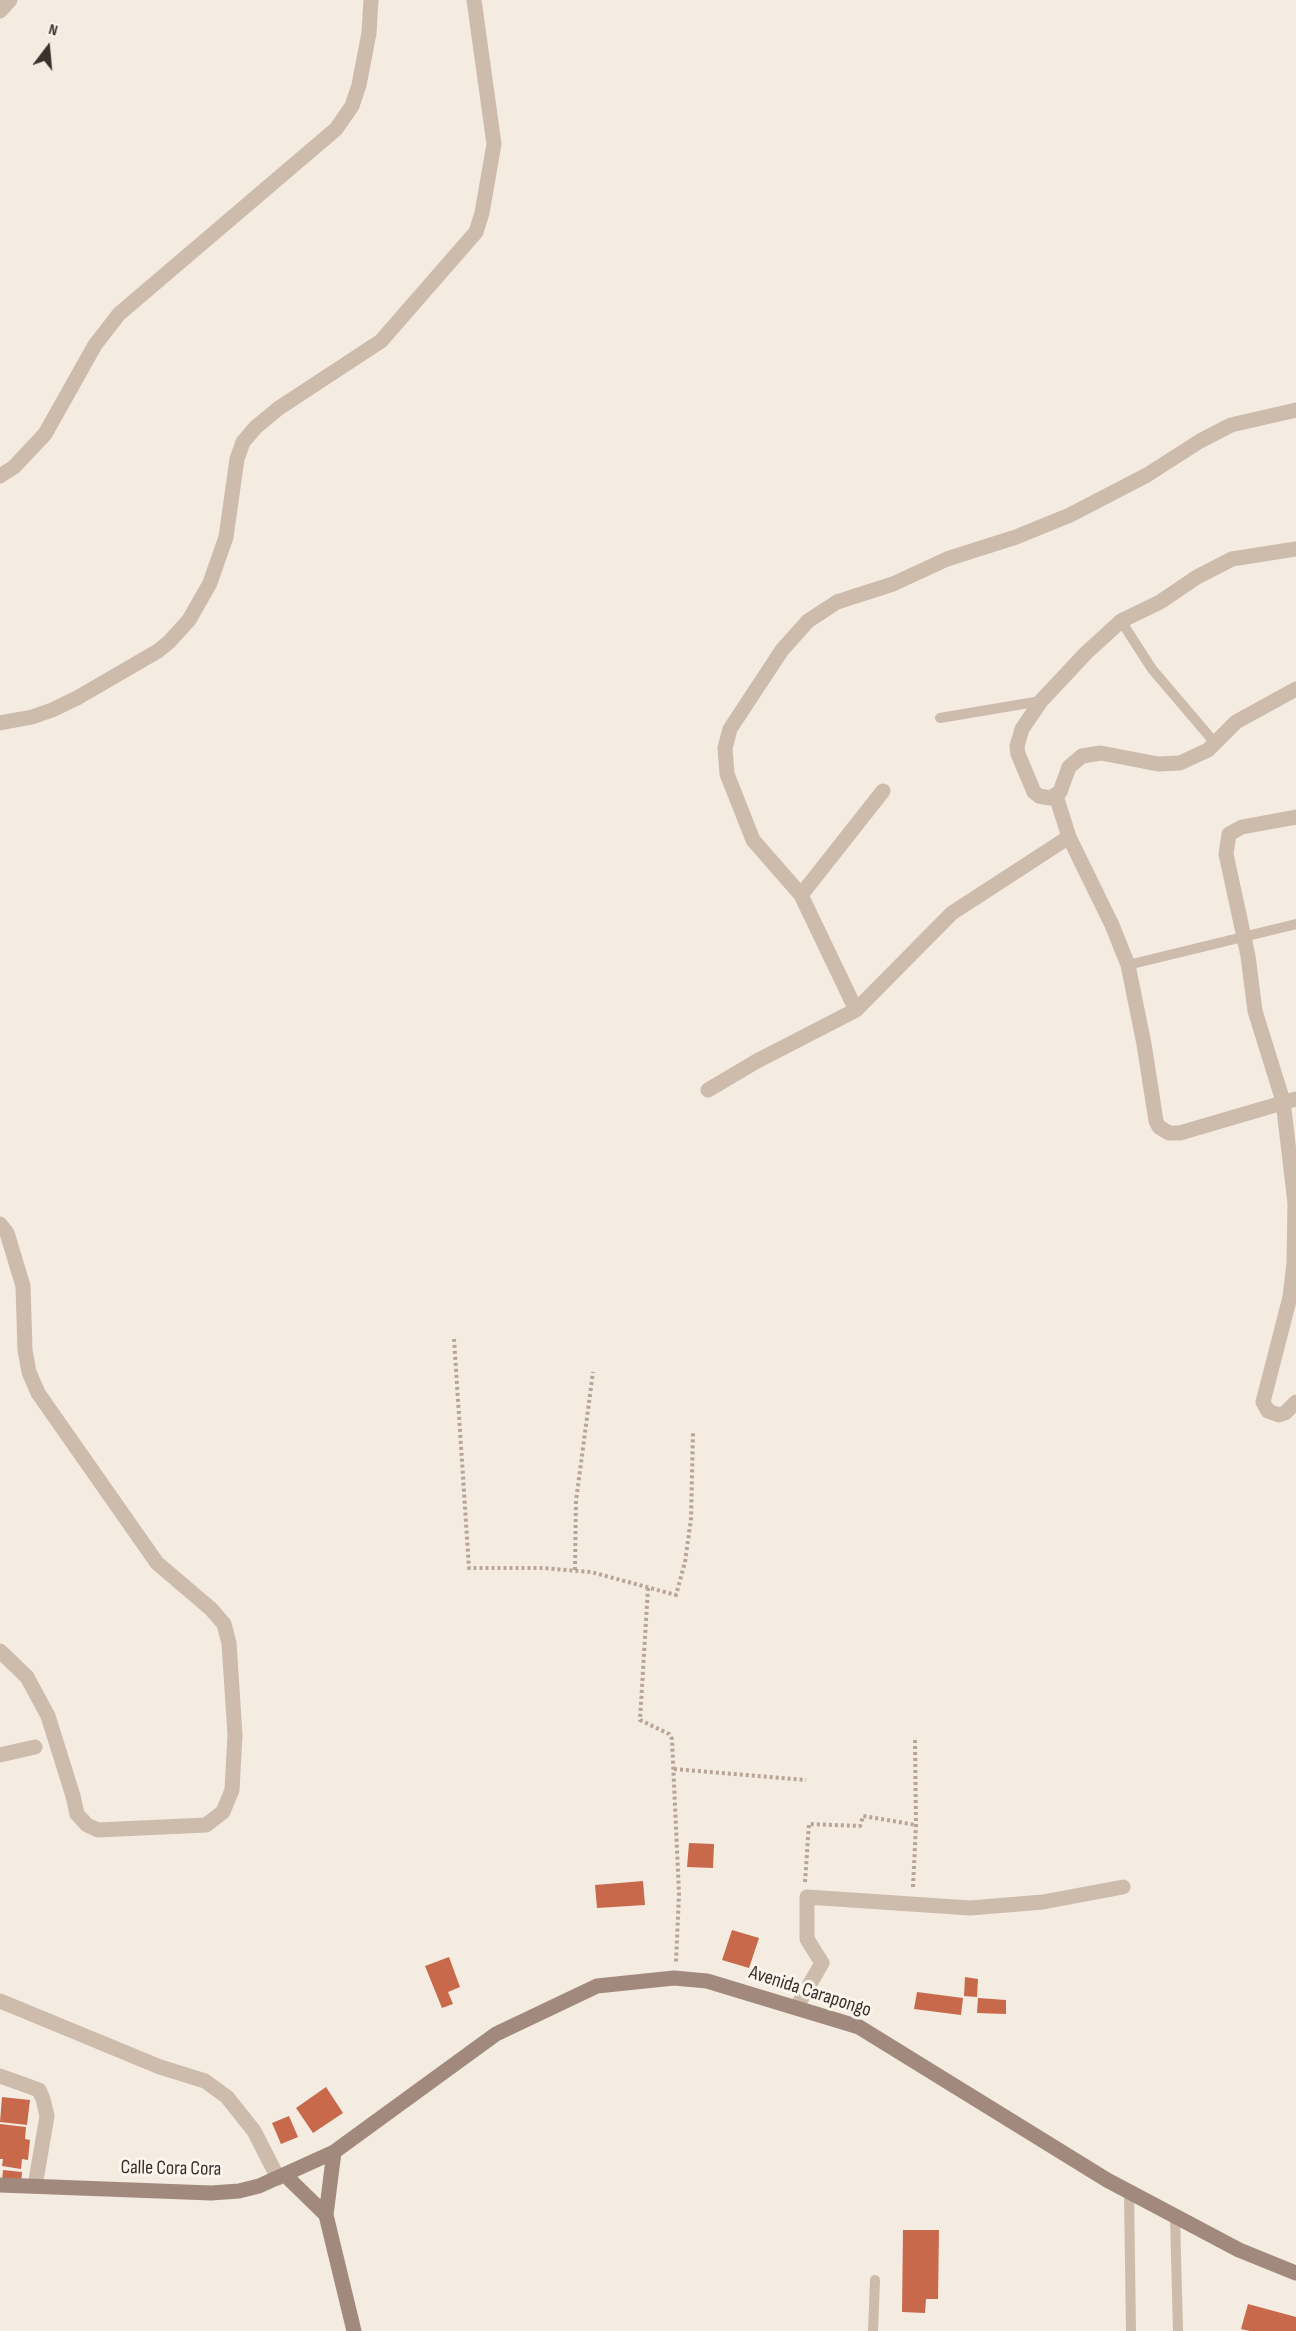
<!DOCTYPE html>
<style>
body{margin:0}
#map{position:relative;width:1296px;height:2331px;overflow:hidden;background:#f4ebe1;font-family:"Sofia Sans Condensed",sans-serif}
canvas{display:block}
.north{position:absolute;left:18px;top:18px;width:60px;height:60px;-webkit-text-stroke:4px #fbf5ee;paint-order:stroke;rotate:16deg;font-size:16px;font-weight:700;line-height:24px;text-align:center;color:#3b302b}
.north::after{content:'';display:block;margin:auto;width:21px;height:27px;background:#3b302b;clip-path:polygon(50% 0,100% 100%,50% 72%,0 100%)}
</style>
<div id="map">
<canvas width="1296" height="2331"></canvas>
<div class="north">N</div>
</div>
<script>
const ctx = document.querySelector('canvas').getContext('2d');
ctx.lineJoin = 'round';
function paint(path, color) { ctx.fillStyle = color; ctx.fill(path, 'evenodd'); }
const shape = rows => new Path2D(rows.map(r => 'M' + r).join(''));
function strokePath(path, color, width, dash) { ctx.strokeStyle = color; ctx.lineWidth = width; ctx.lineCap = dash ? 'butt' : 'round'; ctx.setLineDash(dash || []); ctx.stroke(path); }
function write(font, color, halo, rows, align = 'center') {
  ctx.font = font + ' "Sofia Sans Condensed",sans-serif'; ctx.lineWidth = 6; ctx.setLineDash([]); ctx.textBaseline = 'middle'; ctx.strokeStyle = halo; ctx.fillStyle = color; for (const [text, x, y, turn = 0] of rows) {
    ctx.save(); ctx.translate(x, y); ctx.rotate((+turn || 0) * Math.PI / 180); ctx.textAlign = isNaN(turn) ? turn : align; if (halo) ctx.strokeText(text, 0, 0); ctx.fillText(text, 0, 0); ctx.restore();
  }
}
const building = shape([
 [689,1843,714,1844,713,1868,687,1867],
 [643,1881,645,1905,597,1908,595,1885],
 [732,1930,759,1938,749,1968,722,1960],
 [449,1957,460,1987,448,1992,453,2004,442,2008,425,1966],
 [965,1977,978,1979,977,1997,964,1996],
 [917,1992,963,1998,961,2015,914,2009],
 [978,1998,1006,2000,1006,2014,977,2013],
 [326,2087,343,2113,313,2133,296,2108],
 [2,2097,30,2100,27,2125,0,2122],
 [289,2116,298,2137,281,2144,272,2123],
 [0,2124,26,2127,25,2139,30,2140,28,2160,22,2159,21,2169,2,2166,3,2159,0,2159],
 [3,2170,22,2172,21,2184,2,2182],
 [903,2230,939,2230,938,2299,926,2299,925,2313,902,2312],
 [1248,2304,1296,2317,1296,2331,1250,2331,1241,2329]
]);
const path = shape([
 [454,1339,469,1568,544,1568,591,1572,676,1595,685,1562,691,1519,693,1432],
 [575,1570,576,1501,593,1372],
 [648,1588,640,1720,669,1734,672,1739,679,1894,676,1962],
 [674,1769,806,1780],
 [805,1882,809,1824,860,1826,863,1816,916,1825],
 [913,1887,916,1825,915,1740]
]);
const lane = shape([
 [1121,621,1152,669,1215,743],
 [940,718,1041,701],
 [1128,965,1296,924],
 [1129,2192,1131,2331],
 [1175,2216,1178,2331],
 [873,2331,875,2280]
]);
const street = shape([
 [0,11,10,0],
 [0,476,14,467,45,434,95,345,119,314,336,129,352,106,359,85,369,33,371,0],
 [1296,549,1232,559,1197,577,1160,602,1121,621,1086,653,1041,701,1022,729,1017,746,1018,754,1034,792,1039,796,1050,798,1060,792,1069,767,1082,756,1101,753,1158,764,1180,763,1208,750,1236,722,1296,689],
 [0,723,32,717,52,710,77,698,158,651,169,642,189,620,210,583,226,537,237,459,243,442,256,427,279,408,381,341,476,232,482,213,494,144,474,0],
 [1056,796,1069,837,1112,925,1128,965,1144,1044,1156,1121,1159,1127,1169,1133,1180,1133,1296,1099],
 [1296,817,1242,827,1229,834,1226,854,1248,956,1255,1011,1283,1101,1295,1203,1294,1263,1290,1297,1263,1402,1268,1411,1279,1415,1285,1413,1296,1402],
 [801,895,883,791],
 [856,1010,801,895,753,840,727,774,725,748,730,729,782,650,808,621,837,602,893,584,947,559,1016,537,1070,515,1147,475,1200,441,1231,425,1296,410],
 [708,1090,757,1061,856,1010,952,913,1069,837],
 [0,1224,7,1233,23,1286,25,1350,29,1372,38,1393,157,1563,211,1609,224,1624,229,1643,235,1735,232,1790,223,1812,206,1825,98,1830,87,1825,77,1814,73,1796,48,1716,27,1677,0,1651],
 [0,1755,35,1747],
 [0,2001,160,2067,205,2081,227,2097,254,2131,278,2178],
 [796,2008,822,1963,807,1939,807,1897,970,1908,1043,1902,1123,1887],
 [0,2076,39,2090,43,2099,47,2116,35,2186]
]);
const secondary = shape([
 [334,2152,326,2215,354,2331],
 [285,2175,326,2215],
 [0,2185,211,2193,239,2191,259,2186,334,2152,496,2034,597,1986,674,1978,707,1981,859,2027,1107,2180,1239,2250,1296,2273]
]);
const streetNames = [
 ["Avenida Carapongo",810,1992,18],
 ["Calle Cora Cora",171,2169,1]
];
paint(building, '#c8694b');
strokePath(path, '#b9a596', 4, [3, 3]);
strokePath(lane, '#cdbbac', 10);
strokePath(street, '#cdbbac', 15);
strokePath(secondary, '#a18a7d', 15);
write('20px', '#3b302b', '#fbf5ee', streetNames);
</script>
